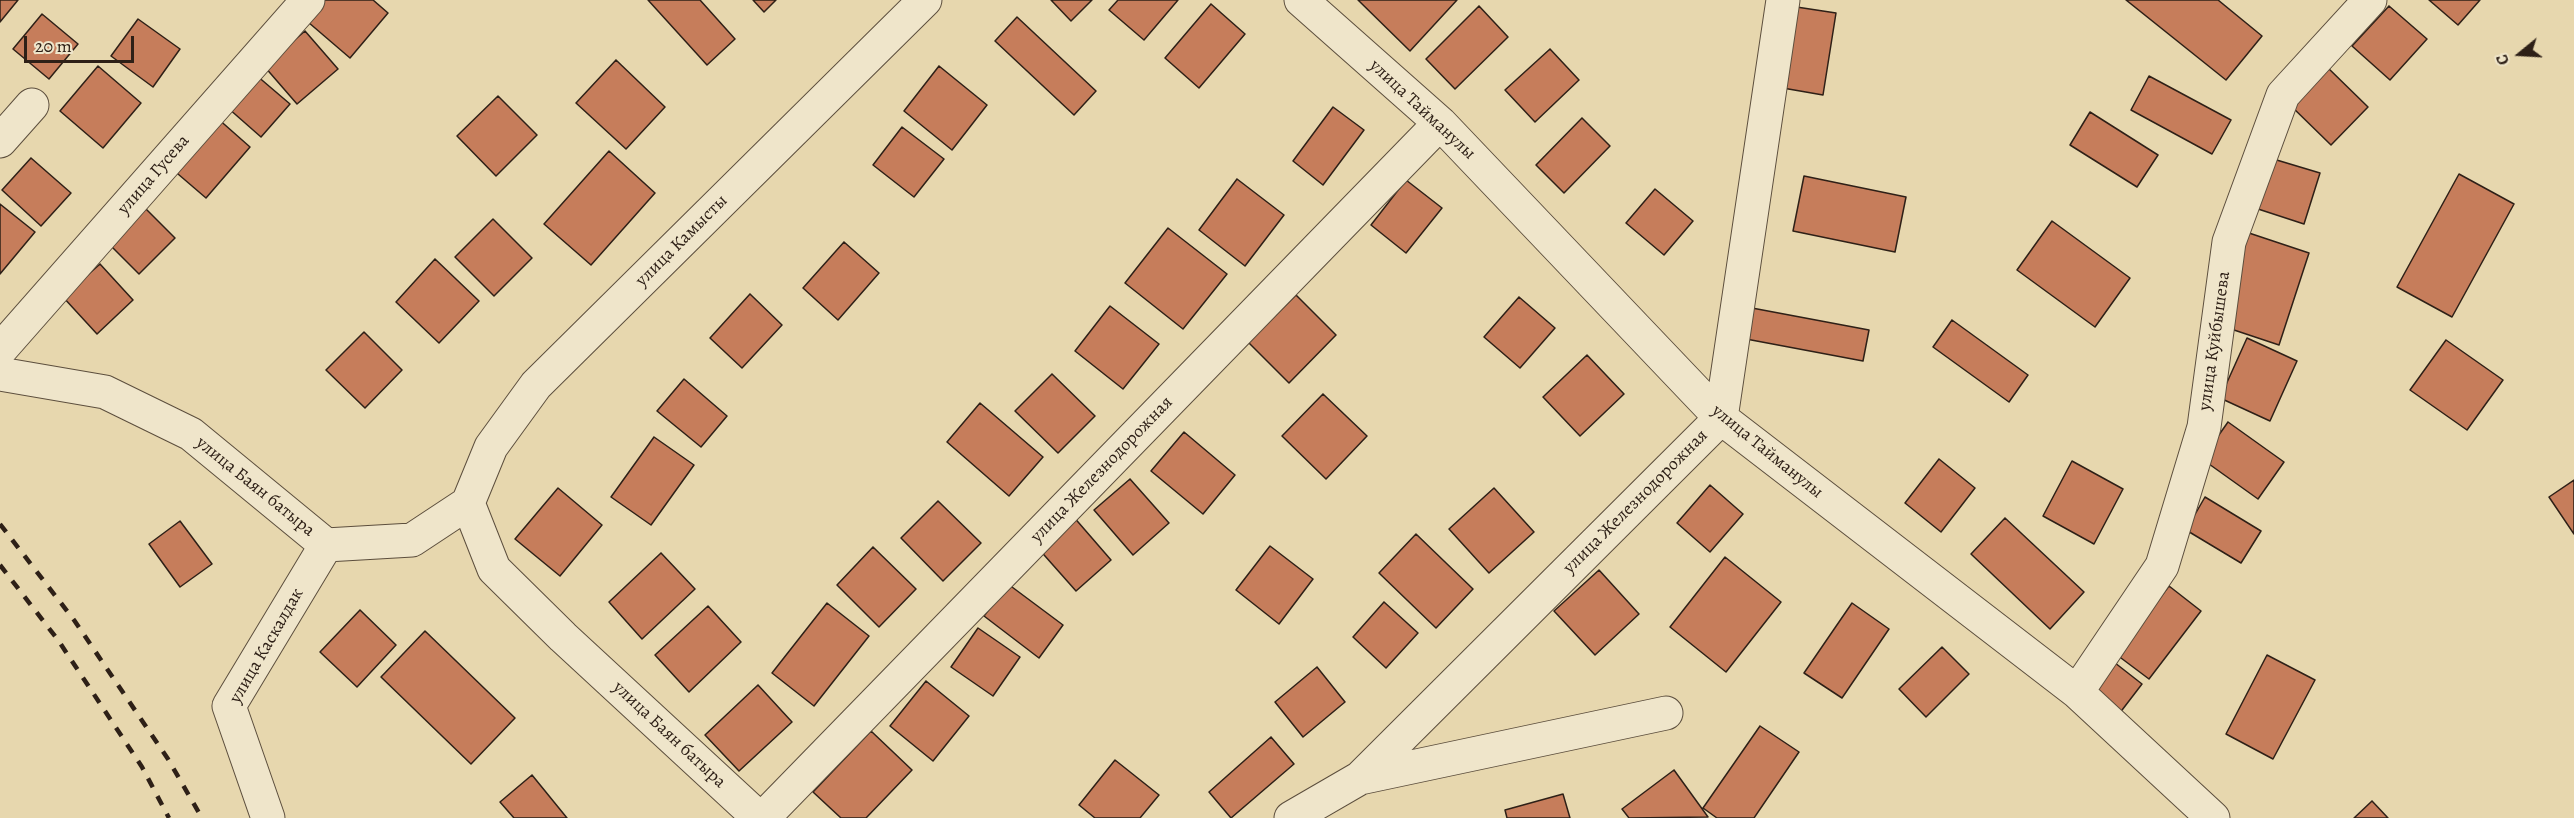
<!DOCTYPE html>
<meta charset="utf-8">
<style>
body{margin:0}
#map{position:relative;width:2574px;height:818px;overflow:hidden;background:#e7d7ae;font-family:Alegreya,serif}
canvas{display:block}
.north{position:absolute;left:2490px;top:24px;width:60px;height:60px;-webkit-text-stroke:4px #efe5ca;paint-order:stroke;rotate:252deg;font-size:16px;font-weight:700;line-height:24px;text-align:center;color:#2e2017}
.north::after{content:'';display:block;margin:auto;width:21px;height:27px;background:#2e2017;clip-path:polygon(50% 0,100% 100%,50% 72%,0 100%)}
.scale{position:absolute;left:24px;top:36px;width:110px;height:27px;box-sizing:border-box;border:3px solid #2e2017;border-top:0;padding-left:8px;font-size:18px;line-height:21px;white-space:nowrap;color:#2e2017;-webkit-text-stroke:4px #efe5ca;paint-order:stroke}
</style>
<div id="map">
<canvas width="2574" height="818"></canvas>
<div class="north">С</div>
<div class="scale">20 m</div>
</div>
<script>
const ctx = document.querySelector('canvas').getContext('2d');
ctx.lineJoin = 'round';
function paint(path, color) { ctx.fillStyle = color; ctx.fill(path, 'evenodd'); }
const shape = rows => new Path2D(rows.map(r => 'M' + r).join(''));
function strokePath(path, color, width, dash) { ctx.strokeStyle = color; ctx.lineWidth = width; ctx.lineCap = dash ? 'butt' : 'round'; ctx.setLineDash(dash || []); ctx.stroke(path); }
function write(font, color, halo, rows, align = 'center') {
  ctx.font = font + ' Alegreya,serif'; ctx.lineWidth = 4.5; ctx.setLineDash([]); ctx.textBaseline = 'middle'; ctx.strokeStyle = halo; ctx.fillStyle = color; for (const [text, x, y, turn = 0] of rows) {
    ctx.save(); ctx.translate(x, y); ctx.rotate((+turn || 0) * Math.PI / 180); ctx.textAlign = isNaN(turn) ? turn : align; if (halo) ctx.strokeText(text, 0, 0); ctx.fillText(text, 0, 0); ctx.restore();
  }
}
const building = shape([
 [0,0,18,0,0,22,0,0],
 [315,0,373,0,388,13,350,58,301,16,315,0],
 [648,0,700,0,735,39,707,65,648,0],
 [753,0,776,0,764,12,753,0],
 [1051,0,1092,0,1071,21,1051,0],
 [1118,0,1178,0,1144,40,1109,10,1118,0],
 [1358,0,1457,0,1410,51,1358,0],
 [2126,0,2218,0,2262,36,2226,80,2126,0],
 [2429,0,2480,0,2458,25,2429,0],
 [1211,4,1245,34,1199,88,1165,58,1211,4],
 [1479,6,1508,37,1455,89,1426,59,1479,6],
 [1790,6,1836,13,1823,95,1777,87,1790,6],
 [2389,6,2427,39,2390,80,2352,46,2389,6],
 [42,14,78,44,49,79,13,49,42,14],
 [1017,17,1096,91,1074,115,995,41,1017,17],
 [138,19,180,49,153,87,111,56,138,19],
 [305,31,338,69,297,104,264,66,305,31],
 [1550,49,1579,80,1535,122,1505,90,1550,49],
 [616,60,665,107,626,149,576,103,616,60],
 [2325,65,2368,107,2331,145,2288,103,2325,65],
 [98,66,141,103,103,148,60,111,98,66],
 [939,66,987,105,952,150,904,111,939,66],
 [256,75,290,104,261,137,228,108,256,75],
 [2149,76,2231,120,2212,154,2131,110,2149,76],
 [498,96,537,135,496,176,457,136,498,96],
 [1333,107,1364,130,1323,185,1293,161,1333,107],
 [2090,112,2158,155,2137,187,2070,145,2090,112],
 [216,117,250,147,206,198,171,168,216,117],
 [1582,118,1610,146,1564,193,1536,165,1582,118],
 [902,127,944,159,914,197,873,165,902,127],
 [609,151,655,193,591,265,544,224,609,151],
 [31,158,71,193,41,226,2,190,31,158],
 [2270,158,2320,173,2304,224,2255,208,2270,158],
 [2459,174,2514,204,2452,317,2397,287,2459,174],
 [1804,176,1906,197,1895,252,1793,231,1804,176],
 [1237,179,1284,215,1245,266,1199,230,1237,179],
 [1406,180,1442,208,1406,253,1371,225,1406,180],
 [1655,189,1693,221,1664,255,1626,223,1655,189],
 [140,203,175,238,139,274,104,239,140,203],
 [0,204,35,232,0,274,0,204],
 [493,219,532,258,494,296,455,257,493,219],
 [2052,221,2130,278,2095,327,2017,270,2052,221],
 [1168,228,1227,274,1183,329,1125,283,1168,228],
 [2249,233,2309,253,2279,345,2219,325,2249,233],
 [844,242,879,273,838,320,803,288,844,242],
 [435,259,479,301,439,343,396,302,435,259],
 [100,264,133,300,97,334,63,297,100,264],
 [750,294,782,325,742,368,710,338,750,294],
 [1296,295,1336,335,1289,383,1248,342,1296,295],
 [1519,297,1555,328,1520,368,1484,337,1519,297],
 [1110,306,1159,344,1123,389,1075,351,1110,306],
 [1752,308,1869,330,1863,361,1746,339,1752,308],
 [1952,320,2028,375,2009,402,1933,347,1952,320],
 [364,332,402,370,365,408,326,370,364,332],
 [2247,338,2297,361,2270,421,2220,398,2247,338],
 [2446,340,2503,380,2467,430,2410,390,2446,340],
 [1587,355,1624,394,1580,436,1543,397,1587,355],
 [1052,374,1095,416,1058,453,1015,411,1052,374],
 [684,379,727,416,701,447,657,411,684,379],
 [1323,394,1367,436,1326,479,1282,436,1323,394],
 [980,403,1043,457,1009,496,947,442,980,403],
 [2228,422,2284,462,2258,499,2202,459,2228,422],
 [1184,432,1235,475,1203,514,1151,471,1184,432],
 [654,437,694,465,651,525,611,497,654,437],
 [1939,459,1975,488,1941,532,1905,503,1939,459],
 [2072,461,2123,489,2094,544,2043,516,2072,461],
 [1130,479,1169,523,1133,555,1094,510,1130,479],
 [2574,480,2574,534,2549,497,2574,480],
 [1710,485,1743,514,1710,552,1677,523,1710,485],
 [558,488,602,525,560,576,515,539,558,488],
 [1494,488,1534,532,1489,573,1449,529,1494,488],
 [2205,497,2261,531,2241,563,2186,530,2205,497],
 [938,501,981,543,943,581,901,538,938,501],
 [1072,515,1111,560,1076,591,1037,547,1072,515],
 [2005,518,2084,592,2050,629,1971,554,2005,518],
 [180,521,212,564,180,587,149,544,180,521],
 [1416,534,1473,589,1436,628,1379,573,1416,534],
 [1270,546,1313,579,1279,624,1236,590,1270,546],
 [873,547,916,589,879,627,837,585,873,547],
 [661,553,695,589,642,639,609,602,661,553],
 [1725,557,1781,602,1726,672,1670,627,1725,557],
 [1599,570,1639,614,1595,655,1554,611,1599,570],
 [1008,584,1063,625,1039,658,984,616,1008,584],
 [2169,586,2201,611,2149,679,2117,655,2169,586],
 [1384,602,1418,633,1386,668,1353,637,1384,602],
 [827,603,869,636,814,706,772,673,827,603],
 [1852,603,1889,629,1842,698,1804,673,1852,603],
 [708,606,741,642,689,692,655,655,708,606],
 [360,610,396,645,357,687,320,652,360,610],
 [978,628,1020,657,993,696,951,667,978,628],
 [425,631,515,718,471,764,381,677,425,631],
 [1942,647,1969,674,1926,717,1899,689,1942,647],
 [2267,655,2315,680,2273,759,2226,734,2267,655],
 [2110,659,2142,684,2119,714,2087,690,2110,659],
 [1317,667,1345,702,1303,737,1275,702,1317,667],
 [926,681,969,716,933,761,890,726,926,681],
 [758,685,792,722,739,771,705,735,758,685],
 [1760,726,1799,752,1754,818,1717,818,1703,808,1760,726],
 [871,731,912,770,866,818,841,818,813,792,871,731],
 [1271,737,1294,764,1231,818,1209,792,1271,737],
 [1115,760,1159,795,1140,818,1095,818,1079,805,1115,760],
 [1674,770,1708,817,1629,818,1622,809,1674,770],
 [532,775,567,818,514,818,500,802,532,775],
 [1563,794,1570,818,1507,818,1505,810,1563,794],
 [2372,801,2388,818,2354,818,2372,801]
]);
const minor = shape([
 [1301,0,1440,123,1721,418,2077,692,2213,818],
 [0,141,32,105],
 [0,350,308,0],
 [0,374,105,392,191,434,326,545,412,540,468,503],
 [468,503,491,447,536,385,925,0],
 [468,503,494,569,563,637,759,818],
 [2077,692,2162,566,2204,427,2229,242,2283,95,2370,0],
 [1360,778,1666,713],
 [268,818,229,706,326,545],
 [763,818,1440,123],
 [1291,818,1360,778,1721,418,1783,0]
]);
const rail = shape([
 [0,524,74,620,168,759,202,818],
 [0,565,58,640,142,767,169,818]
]);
const streetNames = [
 ["улица Тайманулы",1422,110,43],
 ["улица Гусева",154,175,-49],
 ["улица Камысты",682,241,-45],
 ["улица Куйбышева",2215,341,-82],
 ["улица Тайманулы",1767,452,39],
 ["улица Железнодорожная",1102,470,-46],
 ["улица Баян батыра",255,487,39],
 ["улица Железнодорожная",1636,502,-45],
 ["улица Каскалдак",267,646,-60],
 ["улица Баян батыра",669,735,43]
];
paint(building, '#c67d5b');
strokePath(building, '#2e2017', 1.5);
strokePath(minor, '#5c4e3d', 35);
strokePath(minor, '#efe5ca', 33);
strokePath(rail, '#2e2017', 4.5, [10, 10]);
write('18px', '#2e2017', '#efe5ca', streetNames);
</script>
